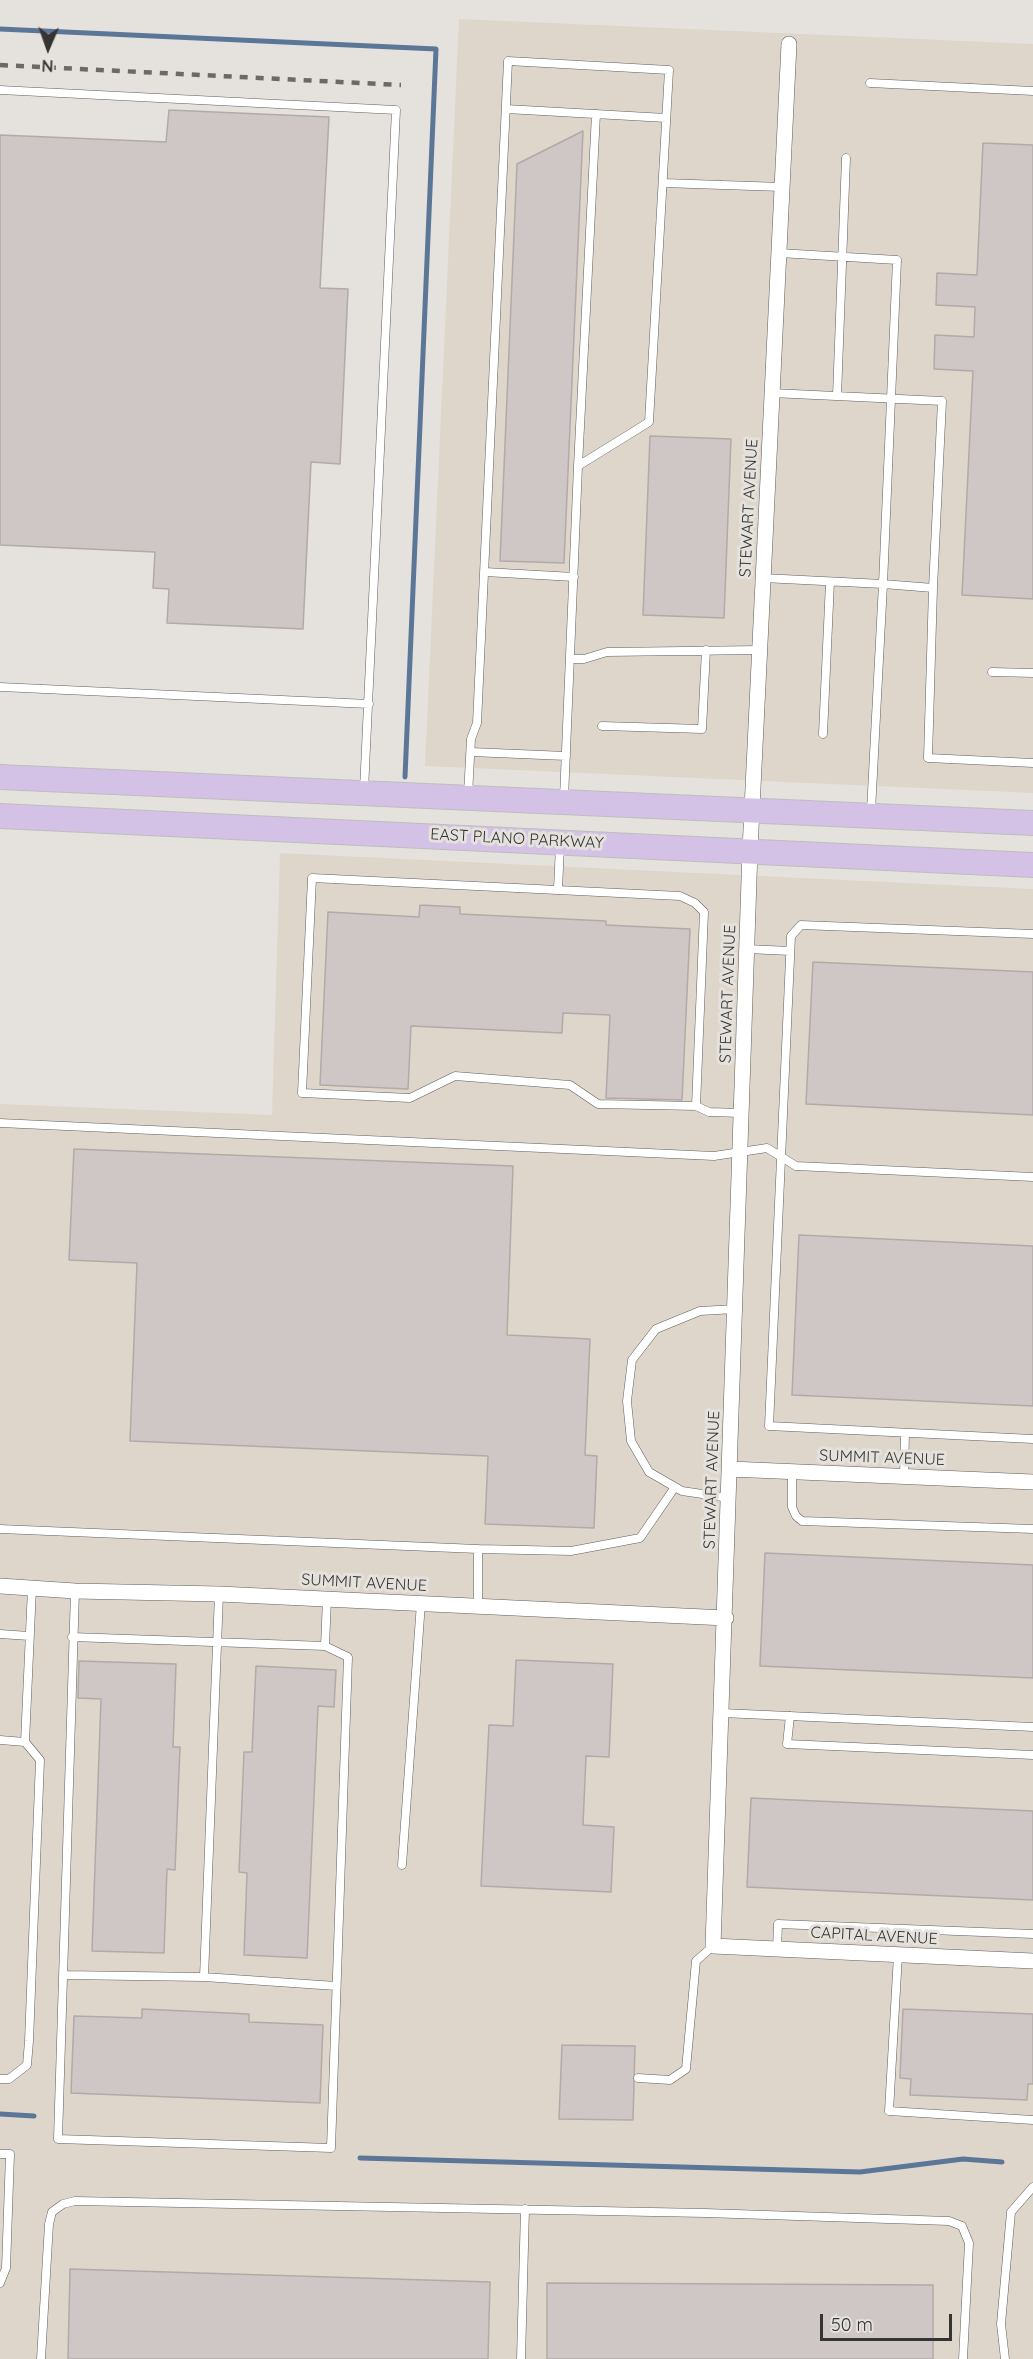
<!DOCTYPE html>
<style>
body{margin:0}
#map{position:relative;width:1033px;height:2359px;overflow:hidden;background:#e5e2dd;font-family:Quicksand,sans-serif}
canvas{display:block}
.north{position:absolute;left:18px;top:18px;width:60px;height:60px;-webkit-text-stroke:4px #e5e2dd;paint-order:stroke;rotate:182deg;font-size:16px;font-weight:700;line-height:24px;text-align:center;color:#353432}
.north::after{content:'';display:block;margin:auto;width:21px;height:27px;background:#353432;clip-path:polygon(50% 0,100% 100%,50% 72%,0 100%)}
.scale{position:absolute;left:820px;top:2314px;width:132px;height:27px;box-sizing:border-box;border:3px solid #353432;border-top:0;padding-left:8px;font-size:18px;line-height:21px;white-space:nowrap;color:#353432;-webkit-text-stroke:4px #e5e2dd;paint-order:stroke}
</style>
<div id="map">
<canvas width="1033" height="2359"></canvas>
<div class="north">N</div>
<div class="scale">50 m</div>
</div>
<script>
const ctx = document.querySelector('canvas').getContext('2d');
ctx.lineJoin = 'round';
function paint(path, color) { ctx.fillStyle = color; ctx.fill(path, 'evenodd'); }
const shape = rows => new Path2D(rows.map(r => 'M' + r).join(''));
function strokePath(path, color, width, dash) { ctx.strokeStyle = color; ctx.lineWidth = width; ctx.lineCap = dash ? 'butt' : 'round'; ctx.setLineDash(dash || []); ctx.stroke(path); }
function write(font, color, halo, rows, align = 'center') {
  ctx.font = font + ' Quicksand,sans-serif'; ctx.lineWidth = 6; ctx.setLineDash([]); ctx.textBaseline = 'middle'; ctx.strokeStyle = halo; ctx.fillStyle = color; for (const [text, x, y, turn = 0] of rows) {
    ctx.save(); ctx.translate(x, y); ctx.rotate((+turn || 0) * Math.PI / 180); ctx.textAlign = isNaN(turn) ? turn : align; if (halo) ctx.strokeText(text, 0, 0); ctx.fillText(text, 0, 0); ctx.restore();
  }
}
const built = shape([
 [459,19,1033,44,1033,793,425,766],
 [280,853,1033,889,1033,2359,0,2359,0,1104,272,1115]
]);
const stream = shape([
 [0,29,436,49,405,777],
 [0,2114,34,2116],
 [360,2158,860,2172,963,2159,1002,2162]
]);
const building = shape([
 [169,110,329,117,320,288,348,289,340,464,311,462,303,629,167,623,169,589,153,588,155,552,0,545,0,135,166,142,169,110],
 [583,131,564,563,500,561,517,164,583,131],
 [983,143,1033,145,1033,599,962,595,973,371,934,369,935,335,974,337,975,307,936,305,937,273,977,275,983,143],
 [650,436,731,439,724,618,643,615,650,436],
 [420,905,460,907,460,914,606,921,606,925,690,929,682,1100,606,1098,610,1015,563,1013,562,1033,411,1026,408,1089,320,1085,328,912,419,917,420,905],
 [813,962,1033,972,1033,1115,806,1104,813,962],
 [74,1149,513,1166,507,1335,590,1339,585,1455,597,1456,594,1528,485,1524,488,1456,130,1441,137,1263,69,1260,74,1149],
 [799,1235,1033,1246,1033,1406,792,1395,799,1235],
 [765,1553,1033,1565,1033,1678,760,1666,765,1553],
 [516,1660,613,1664,609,1757,586,1756,583,1825,614,1827,611,1892,481,1886,489,1725,513,1726,516,1660],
 [79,1661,176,1664,173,1747,180,1747,175,1870,167,1869,164,1953,92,1951,101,1699,78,1698,79,1661],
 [256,1666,336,1670,334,1707,318,1706,307,1958,244,1955,247,1873,239,1872,244,1752,252,1752,256,1666],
 [751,1798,1033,1811,1033,1900,747,1887,751,1798],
 [142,2009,249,2014,249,2022,323,2025,320,2103,71,2093,74,2016,142,2018,142,2009],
 [903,2009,1033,2014,1033,2084,1028,2084,1027,2100,910,2095,911,2079,900,2078,903,2009],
 [562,2045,635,2046,633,2120,559,2119,562,2045],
 [70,2269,490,2282,488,2359,68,2359,70,2269],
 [547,2283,933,2285,933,2359,547,2359,547,2283]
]);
const lane = shape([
 [870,83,1033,91],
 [0,90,396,110,364,790],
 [506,109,666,118],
 [663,183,782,187],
 [772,393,942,401,933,588,883,584,871,811],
 [837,396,846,158],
 [578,466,596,114],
 [485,572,574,577],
 [763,578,883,584,897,260,779,253],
 [933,588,928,758,1033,763],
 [570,659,584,659,607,652,760,650],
 [992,672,1033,673],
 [0,687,369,704],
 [602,726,702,729,706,650],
 [823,734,830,582],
 [471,752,566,756],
 [468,795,471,739,477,723,508,61,669,70,649,422,578,466,564,798],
 [312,878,680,896,695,903,704,912,696,1106,598,1104,570,1085,455,1076,410,1098,302,1093,312,878],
 [558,889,560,846],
 [1033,934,801,925,791,936,769,1426,1033,1439],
 [747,949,790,951],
 [696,1106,709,1112,741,1113],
 [0,1123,714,1156,767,1148,796,1166,1033,1177],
 [792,1472,792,1507,796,1516,802,1521,1033,1529],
 [904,1476,905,1433],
 [729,1498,682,1491,649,1472,631,1441,627,1401,632,1360,656,1329,700,1311,735,1309],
 [0,1529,478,1549,478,1606],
 [478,1549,571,1551,640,1538,675,1487],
 [75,1591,58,2139,331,2148,348,1657,325,1646,327,1599],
 [0,1634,29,1636],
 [72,1637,325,1646],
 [722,1713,1033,1727],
 [790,1716,787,1744,1033,1755],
 [0,1740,25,1742],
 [402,1865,421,1603],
 [777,1949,778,1924,1033,1934],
 [898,1955,889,2111,1033,2120],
 [63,1975,204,1977,336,1986],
 [204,1977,219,1594],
 [638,2078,670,2080,686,2069,696,1961,713,1946],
 [0,2079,9,2079,27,2065,29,2041,40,1760,25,1742,32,1588],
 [0,2154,10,2154,6,2268,0,2283],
 [41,2359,49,2224,52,2212,63,2204,75,2201,705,2213,949,2221,962,2226,969,2243,963,2359],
 [521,2359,525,2209],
 [1005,2359,1001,2324,1011,2212,1033,2187]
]);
const street = shape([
 [789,44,750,850,713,1946,1033,1961],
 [730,1469,1033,1482],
 [0,1586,75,1591,219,1594,726,1618]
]);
const primary = shape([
 [0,777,1033,823],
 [0,816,1033,865]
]);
const rail = shape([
 [0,65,401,85]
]);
const streetNames = [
 ["STEWART AVENUE",749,508,-87],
 ["EAST PLANO PARKWAY",517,839,3],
 ["STEWART AVENUE",728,994,-88],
 ["SUMMIT AVENUE",882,1458,2],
 ["STEWART AVENUE",712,1480,-88],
 ["SUMMIT AVENUE",364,1583,3],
 ["CAPITAL AVENUE",874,1936,3]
];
paint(built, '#ded6cb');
strokePath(stream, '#5c7697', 5);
paint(building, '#cec7c5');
strokePath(building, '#b1aaa8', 1.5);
strokePath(lane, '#615e5a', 9);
strokePath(street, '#615e5a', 16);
strokePath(primary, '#bebebd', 26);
strokePath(lane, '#fff', 8);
strokePath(street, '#fff', 15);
strokePath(primary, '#d4c1e6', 24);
strokePath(rail, '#6c6a67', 4.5, [8, 8]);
write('16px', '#353432', '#e5e2dd', streetNames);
</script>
